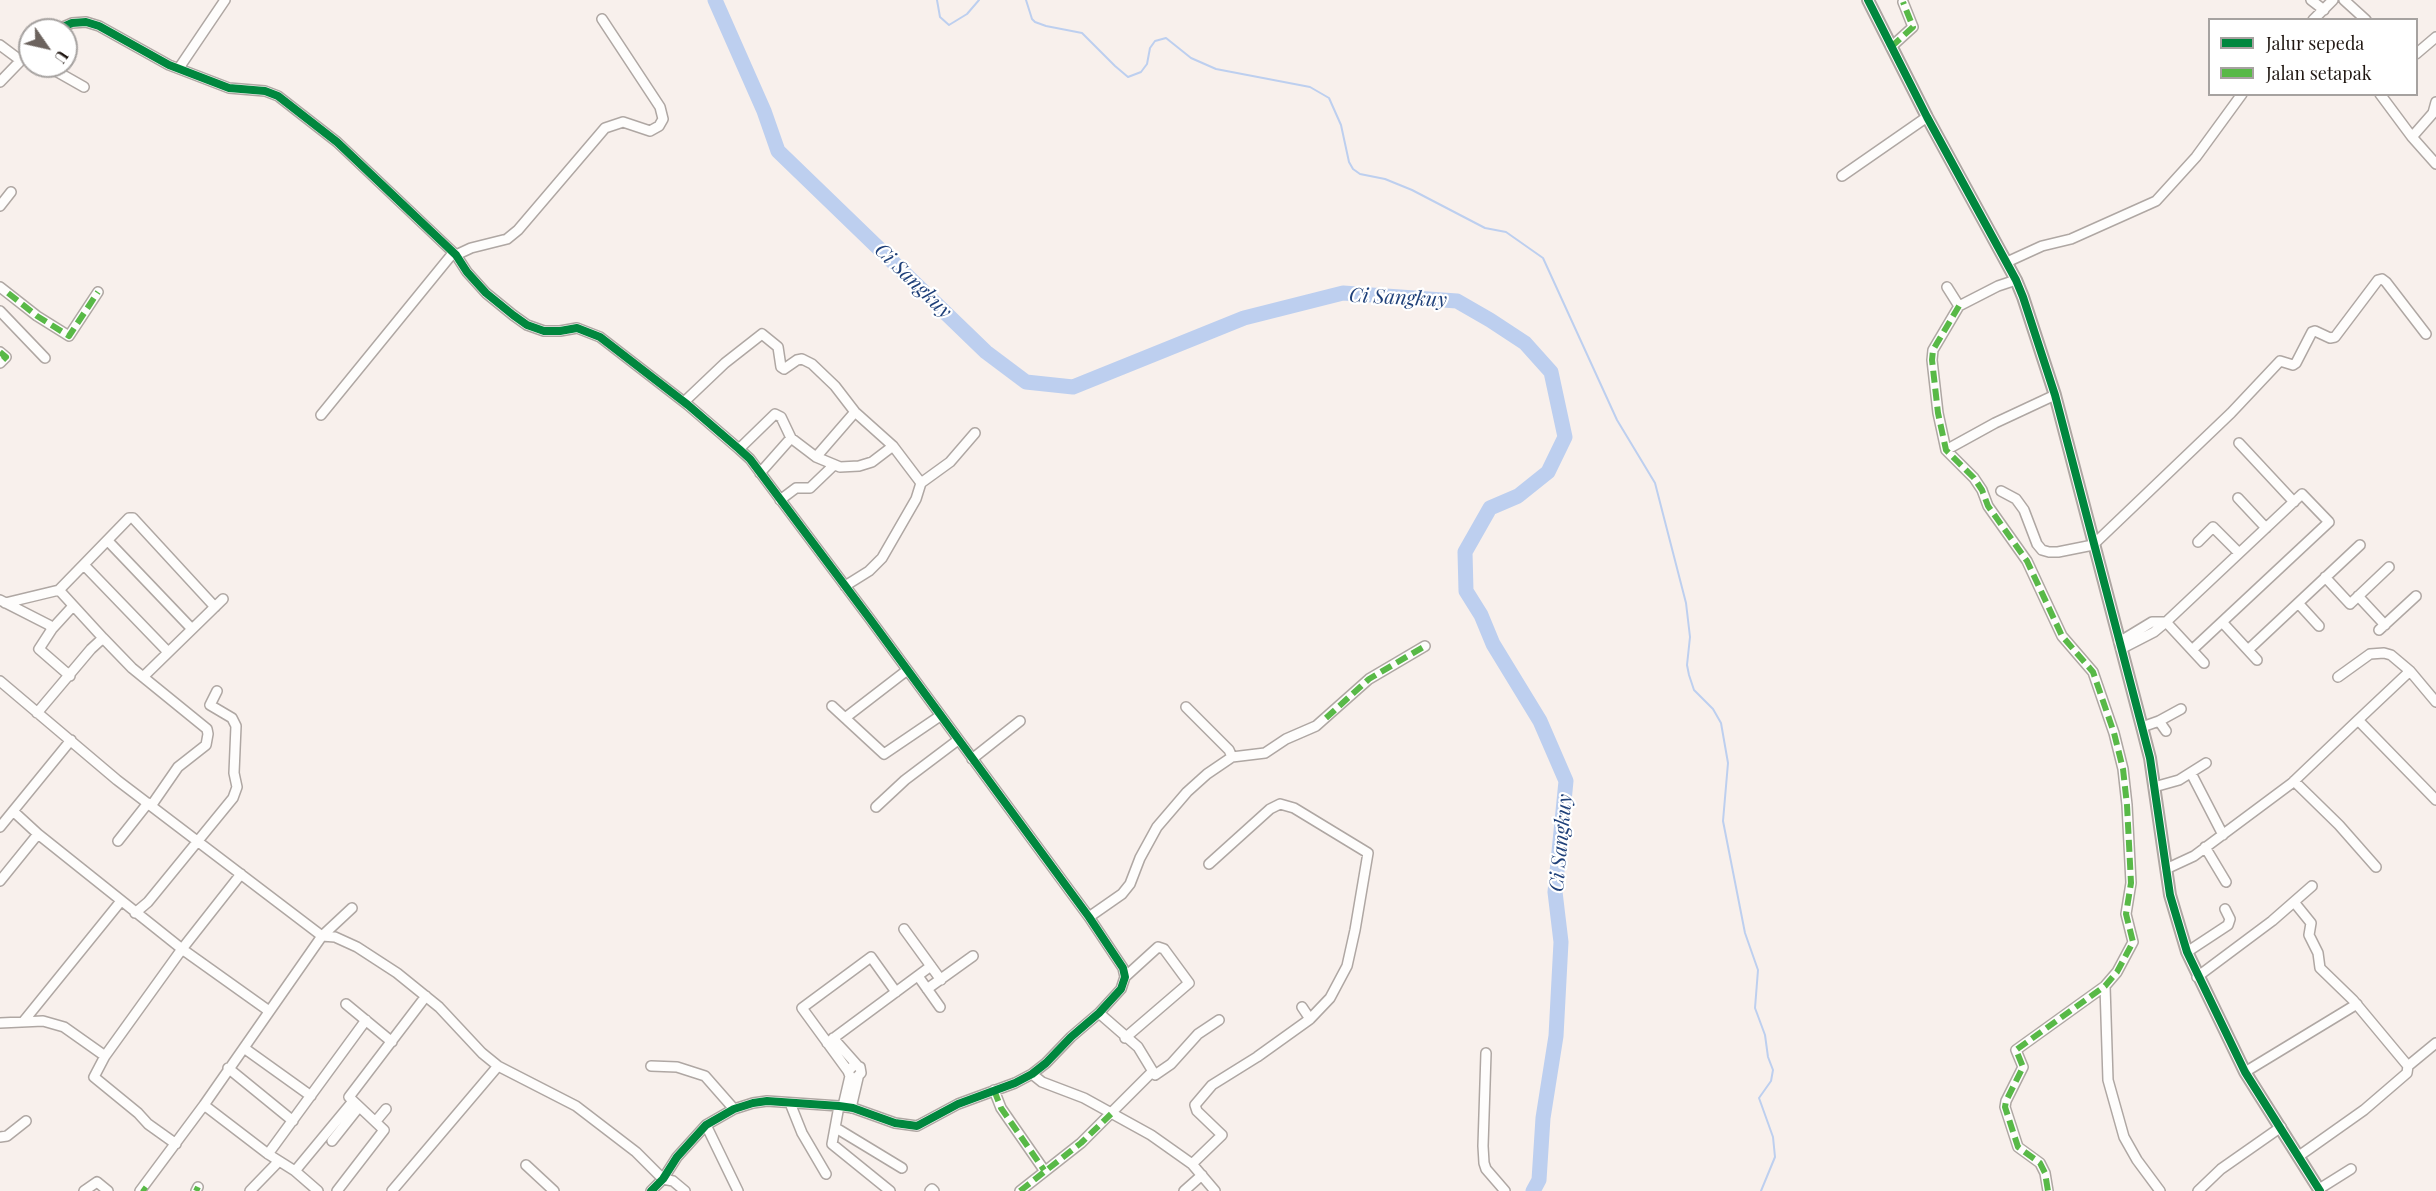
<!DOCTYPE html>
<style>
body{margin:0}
#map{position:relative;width:2436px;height:1191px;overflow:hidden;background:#f8f0ec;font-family:"Playfair Display",serif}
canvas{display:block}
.legend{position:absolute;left:2208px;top:18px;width:210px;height:78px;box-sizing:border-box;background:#fff;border:2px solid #a6a2a0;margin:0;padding:8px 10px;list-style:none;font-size:18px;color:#201712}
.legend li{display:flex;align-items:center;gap:12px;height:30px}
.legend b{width:30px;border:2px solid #a6a2a0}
.north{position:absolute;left:18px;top:18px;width:60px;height:60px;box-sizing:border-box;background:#fff;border:2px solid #a6a2a0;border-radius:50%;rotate:124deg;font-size:16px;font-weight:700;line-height:24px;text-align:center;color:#201712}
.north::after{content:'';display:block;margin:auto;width:21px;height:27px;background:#6c635e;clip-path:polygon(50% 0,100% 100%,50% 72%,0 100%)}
</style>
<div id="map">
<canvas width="2436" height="1191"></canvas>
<ul class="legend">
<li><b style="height:8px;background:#00873e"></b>Jalur sepeda</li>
<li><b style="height:8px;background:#58b947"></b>Jalan setapak</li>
</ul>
<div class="north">U</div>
</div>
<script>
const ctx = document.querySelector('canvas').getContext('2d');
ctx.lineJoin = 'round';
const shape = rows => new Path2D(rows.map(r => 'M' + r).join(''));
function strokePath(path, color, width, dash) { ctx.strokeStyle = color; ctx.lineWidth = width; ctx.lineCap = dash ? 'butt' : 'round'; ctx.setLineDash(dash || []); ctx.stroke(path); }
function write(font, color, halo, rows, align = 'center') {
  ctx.font = font + ' "Playfair Display",serif'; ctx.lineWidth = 4.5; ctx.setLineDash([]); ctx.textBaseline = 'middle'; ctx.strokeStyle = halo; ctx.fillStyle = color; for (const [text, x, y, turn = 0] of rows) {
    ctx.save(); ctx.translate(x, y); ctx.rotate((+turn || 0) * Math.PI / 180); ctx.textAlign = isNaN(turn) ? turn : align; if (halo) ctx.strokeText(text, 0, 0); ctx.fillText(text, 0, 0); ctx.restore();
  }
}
const stream = shape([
 [937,0,940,17,949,25,967,14,979,0],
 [1026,0,1032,19,1035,22,1046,26,1082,33,1115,66,1128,77,1141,72,1147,64,1150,48,1155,41,1166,38,1191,58,1216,69,1310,87,1329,98,1341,125,1349,162,1353,169,1360,174,1385,179,1412,190,1485,228,1506,232,1543,258,1617,420,1655,483,1686,603,1690,637,1687,665,1689,675,1694,690,1713,709,1721,723,1728,763,1723,821,1745,933,1758,970,1755,1008,1765,1035,1768,1057,1773,1070,1771,1081,1759,1098,1773,1137,1775,1157,1761,1191]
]);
const river = shape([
 [715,0,764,111,778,151,986,352,1026,382,1073,387,1244,318,1343,293,1457,301,1490,320,1525,343,1551,372,1565,437,1548,472,1518,496,1490,508,1465,552,1466,591,1481,615,1493,644,1540,721,1566,781,1555,892,1561,942,1556,1036,1543,1118,1539,1180,1533,1191]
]);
const minor = shape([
 [2311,0,2324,10],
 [2344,0,2366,20],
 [2313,20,2333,0],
 [56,30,72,23,86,22,99,26,169,65,229,88,265,91,278,96,337,142,456,255,467,272,486,293,513,315,527,325,544,331,560,331,577,328,600,337,688,405,739,449,750,459,870,619,1089,917,1123,968,1125,977,1121,989,1099,1013,1071,1037,1046,1063,1032,1074,1015,1083,958,1104,917,1126,895,1123,853,1108,839,1106,767,1101,753,1103,734,1109,706,1125,677,1157,663,1179,651,1191],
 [0,45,20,60],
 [1891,47,1913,27,1903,2],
 [2416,54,2436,37],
 [47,66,84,87],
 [179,68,225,0],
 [0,82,30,51],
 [2380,94,2412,137,2436,164],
 [2412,137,2433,113,2436,102],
 [1842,176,1927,117],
 [0,206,11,192],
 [456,255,471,248,507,239,518,230,605,128,623,122,650,131,659,126,663,119,660,107,602,19],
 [2007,262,2042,246,2071,239,2156,201,2196,157,2242,94],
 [0,287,37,316,69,336,98,292],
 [1947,287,1959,306,1998,286,2016,280],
 [1959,306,1933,350,1932,360,1938,413,1946,450,1974,478,1982,490,1988,506,2027,561,2062,636,2093,672,2114,733,2123,769,2127,805,2131,883,2126,914,2133,942,2117,972,2105,986,2016,1050,2023,1067,2006,1101,2005,1107,2018,1147,2040,1163,2045,1173,2048,1191],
 [0,311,45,358],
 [0,352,6,357,0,363],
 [684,402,725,363,762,334,778,347,781,367,784,369,797,360,802,359,812,364,835,386,855,412,893,446],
 [321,415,453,253],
 [2239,443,2294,502],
 [739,449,775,414,781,417,791,438],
 [1946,450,1995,423,2055,395],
 [816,457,855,412],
 [760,473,791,438,816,457,840,467,859,466,872,462,893,446,921,483],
 [2001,491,2016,499,2024,510,2037,544,2042,550,2049,552,2058,552,2093,545,2231,413,2280,361,2293,365,2296,363,2312,332,2315,331,2330,338,2335,337,2378,280,2382,279,2386,282,2426,334],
 [2238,498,2266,528],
 [780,500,796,488,810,488,834,465],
 [108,541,192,629],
 [2198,542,2213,527,2239,553],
 [84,565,168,652],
 [2325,577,2350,604,2389,567],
 [845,586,869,571,882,558,916,499,921,483,950,462,975,433],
 [59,590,129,518,133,518,215,607],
 [2358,596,2385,625],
 [0,600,49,625,52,629,39,649,70,676],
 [5,603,59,590,103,638],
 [2298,603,2319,626],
 [2222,622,2257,660],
 [52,629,73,606],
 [2379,630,2416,596],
 [2119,642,2152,622,2166,622,2154,632,2121,649],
 [2192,650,2329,522,2302,494,2166,622,2204,663],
 [2248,650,2360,545],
 [2410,671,2358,720,2436,800],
 [143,677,223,599],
 [2338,677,2370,654,2384,653,2391,655,2410,671,2436,702],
 [0,681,117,780,322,936,335,937,357,947,397,973,439,1007,482,1053,498,1066,576,1106,636,1152,663,1179,673,1181,685,1191],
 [832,706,884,754,940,716],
 [1186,707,1229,750,1232,757],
 [37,713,91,649,103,638,132,668,207,729,208,734,206,745,178,767,151,806],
 [845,718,906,671],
 [2159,721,2166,731],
 [2142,727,2159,721,2181,709],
 [972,759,1020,721],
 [2191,773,2223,835],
 [2294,781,2339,825,2376,867],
 [2154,787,2179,780,2206,763],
 [876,807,905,780,958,740],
 [13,811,38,834],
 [0,827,71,740],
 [118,841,148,803],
 [2205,847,2226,882],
 [1209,864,1270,809,1280,804,1294,808,1368,853,1355,930,1347,966,1330,998,1310,1019],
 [2166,869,2194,856,2292,783,2358,720],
 [0,881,38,834,182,949,269,1011],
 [2294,902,2311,923,2309,935,2318,953,2320,968,2353,1000,2408,1066],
 [135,913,148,902,233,798,237,787,234,773,236,726,232,718,210,705,217,691],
 [1089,917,1122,894,1130,884,1140,858,1157,827,1187,792,1207,774,1232,757,1265,753,1286,739,1316,726,1369,679,1425,646],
 [904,929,941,980],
 [2187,952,2228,925,2230,919,2225,909],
 [918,976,940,1007],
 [1125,977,1158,947,1164,949,1189,983,1125,1038],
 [2197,977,2272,921,2312,886],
 [2105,986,2108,1080,2124,1137,2137,1160,2160,1191],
 [927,989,973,956],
 [346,1004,392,1042],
 [1099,1013,1138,1047,1155,1075,1171,1064,1198,1034,1219,1020],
 [23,1022,121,901],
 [0,1023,43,1021,64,1027,105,1056,182,949,241,874],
 [833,1038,857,1065],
 [827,1043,931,966],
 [244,1048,311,1096],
 [1486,1053,1483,1146,1484,1163,1486,1169,1505,1191],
 [105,1056,94,1077,138,1113,148,1124,176,1144],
 [651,1066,677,1067,705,1076,734,1109],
 [228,1068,293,1121],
 [848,1071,854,1065,860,1067,861,1073,855,1079,850,1076,848,1071,802,1008,871,957,896,992],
 [2245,1072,2357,1004],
 [1032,1074,1042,1082,1084,1098,1151,1135,1192,1164,1215,1191],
 [994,1090,1001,1108,1044,1170],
 [790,1103,802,1133,826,1174],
 [204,1105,268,1154,295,1171,318,1191],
 [839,1106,832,1144,890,1191],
 [843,1106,850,1076],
 [851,1108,858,1078],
 [376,1121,386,1109],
 [706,1125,738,1191],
 [836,1128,902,1168],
 [0,1137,7,1136,26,1121],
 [332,1141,359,1107],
 [268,1154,366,1020],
 [2299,1156,2364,1110,2407,1073,2408,1066,2436,1043],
 [1192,1164,1222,1135,1197,1111,1195,1105,1212,1085,1257,1057,1310,1019,1302,1007],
 [526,1165,554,1191],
 [295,1171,353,1101],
 [2319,1189,2351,1169],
 [84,1191,97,1182,108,1191],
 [140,1191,204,1105,322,936,352,908],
 [196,1191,198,1187],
 [250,1191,279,1161],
 [337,1191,384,1130,349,1097,426,996],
 [392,1191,498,1066],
 [930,1191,932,1189,934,1191],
 [1020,1191,1081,1143,1152,1072],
 [1184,1191,1202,1175],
 [2198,1191,2221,1169,2281,1127]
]);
const tertiary = shape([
 [1868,0,1927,117,2016,280,2023,297,2055,395,2142,727,2150,758,2170,895,2187,952,2245,1072,2320,1191]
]);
const quiet = shape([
 [1891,47,1913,27,1903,2],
 [8,293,37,316,69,336,98,292],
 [1959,306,1933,350,1932,360,1938,413,1946,450,1974,478,1982,490,1988,506,2027,561,2062,636,2093,672,2114,733,2123,769,2127,805,2131,883,2126,914,2133,942,2117,972,2105,986,2016,1050,2023,1067,2006,1101,2005,1107,2018,1147,2040,1163,2045,1173,2048,1191],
 [0,352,6,357,0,363],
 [1326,718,1369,679,1425,646],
 [994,1090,1001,1108,1044,1170],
 [142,1188,146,1191],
 [196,1191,198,1187],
 [1020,1191,1081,1143,1111,1114]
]);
const cycleway = shape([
 [1868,0,1927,117,2016,280,2023,297,2055,395,2142,727,2150,758,2170,895,2187,952,2245,1072,2320,1191],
 [56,30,72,23,86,22,99,26,169,65,229,88,265,91,278,96,337,142,456,255,467,272,486,293,513,315,527,325,544,331,560,331,577,328,600,337,688,405,739,449,750,459,870,619,1089,917,1123,968,1125,977,1121,989,1099,1013,1071,1037,1046,1063,1032,1074,1015,1083,958,1104,917,1126,895,1123,853,1108,839,1106,767,1101,753,1103,734,1109,706,1125,677,1157,663,1179,651,1191]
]);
const waterNames = [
 ["Ci Sangkuy",913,281,44],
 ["Ci Sangkuy",1398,298,3],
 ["Ci Sangkuy",1561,843,-85]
];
strokePath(stream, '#bdcfef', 2);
strokePath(river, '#bdcfef', 15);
strokePath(minor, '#afa7a3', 12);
strokePath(tertiary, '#afa7a3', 14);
strokePath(minor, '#fefdfc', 9);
strokePath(tertiary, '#fefdfc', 10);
strokePath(quiet, '#58b947', 6, [12, 6]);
strokePath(cycleway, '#00873e', 8);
write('italic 20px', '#1f4079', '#fff', waterNames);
</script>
